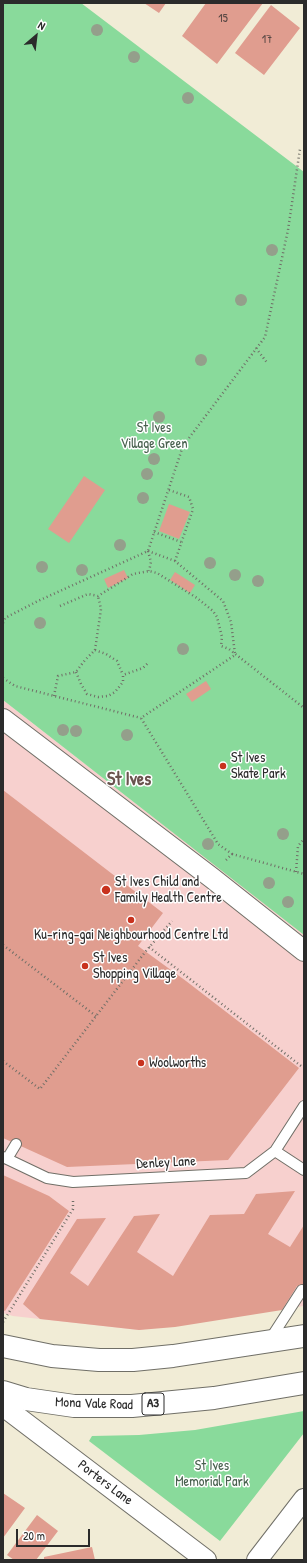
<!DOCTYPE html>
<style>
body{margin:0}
#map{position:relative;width:307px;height:1563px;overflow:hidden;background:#f1ecd6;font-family:"Patrick Hand",sans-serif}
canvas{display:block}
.frame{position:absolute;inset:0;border:4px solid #2b2b2b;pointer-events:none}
.north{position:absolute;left:16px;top:16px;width:40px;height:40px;-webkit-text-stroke:3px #fff;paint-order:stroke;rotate:28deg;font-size:11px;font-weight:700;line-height:16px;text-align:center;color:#2b2b2b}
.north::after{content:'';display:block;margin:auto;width:14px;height:18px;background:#2b2b2b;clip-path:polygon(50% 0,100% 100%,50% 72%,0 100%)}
.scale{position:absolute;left:16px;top:1529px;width:74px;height:18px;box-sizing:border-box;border:2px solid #2b2b2b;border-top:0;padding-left:5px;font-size:12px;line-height:14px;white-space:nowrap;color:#2b2b2b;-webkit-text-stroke:3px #fff;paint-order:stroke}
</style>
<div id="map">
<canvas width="307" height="1563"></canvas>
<div class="frame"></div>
<div class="north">N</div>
<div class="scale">20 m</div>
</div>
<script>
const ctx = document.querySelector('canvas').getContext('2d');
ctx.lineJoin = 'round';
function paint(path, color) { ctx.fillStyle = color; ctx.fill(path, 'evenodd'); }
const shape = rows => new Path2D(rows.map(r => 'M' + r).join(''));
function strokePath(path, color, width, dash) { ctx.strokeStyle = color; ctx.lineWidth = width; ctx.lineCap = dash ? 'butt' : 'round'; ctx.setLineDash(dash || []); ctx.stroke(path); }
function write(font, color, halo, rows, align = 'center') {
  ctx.font = font + ' "Patrick Hand",sans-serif'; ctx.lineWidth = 3; ctx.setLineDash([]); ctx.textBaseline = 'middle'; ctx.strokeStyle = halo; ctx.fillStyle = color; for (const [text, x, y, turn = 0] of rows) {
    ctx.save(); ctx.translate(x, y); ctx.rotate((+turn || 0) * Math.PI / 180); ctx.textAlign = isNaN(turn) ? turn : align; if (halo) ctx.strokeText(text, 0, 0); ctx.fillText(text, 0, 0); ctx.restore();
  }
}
const built = shape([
 [3,700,304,935,304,1306,139,1330,13,1316,3,1313]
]);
const green = shape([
 [3,3,81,3,304,172,304,935,3,700],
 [304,1411,304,1433,220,1541,89,1441,92,1436,139,1435,195,1430]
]);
const building = shape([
 [144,3,166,3,159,13],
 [206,3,263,3,217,64,182,36],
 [271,5,300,28,264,75,235,53],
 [84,476,105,490,69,543,48,529],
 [169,504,190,512,179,539,159,531],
 [124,570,128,578,108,588,104,579],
 [175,572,195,585,190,593,170,580],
 [206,681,211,689,192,702,186,694],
 [3,790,163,913,138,946,186,981,299,1068,228,1160,67,1167,3,1138],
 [3,1175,49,1196,69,1211,5,1311,3,1310],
 [295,1191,268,1234,290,1247,304,1225,304,1292,297,1286,282,1310,175,1327,139,1330,40,1319,23,1304,77,1219,106,1218,70,1273,88,1286,134,1216,160,1214,137,1252,173,1276,210,1215,244,1214,256,1194],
 [3,1493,25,1508,3,1538],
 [37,1515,58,1531,36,1560,14,1560,7,1555],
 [92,1547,95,1560,44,1560,44,1557]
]);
const path = shape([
 [256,348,268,364],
 [169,490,189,497,193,509,175,561],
 [154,532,181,542],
 [148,551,175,561,223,601,231,622,235,654],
 [148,551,151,562,149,571],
 [60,606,88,594,98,596,133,574,149,571,157,573,197,598,213,611,217,617,222,637,221,646,229,649,304,708],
 [3,623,5,618,38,601,148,551,183,446,265,337,288,230,300,149],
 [95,650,106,654,117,661,123,675],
 [76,672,81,684,87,694,98,697,108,696,115,692,123,682,123,675,143,668,149,662],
 [3,678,15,686,141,718],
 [54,696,58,676,76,672,85,660,95,650,101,609,98,596],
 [232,854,304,874],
 [226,860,232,854,218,844,141,718,235,655],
 [296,872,298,846,304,839],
 [3,945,96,1016],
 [149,947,301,1066],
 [3,1061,40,1089,146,951,172,921],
 [3,1322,73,1209,73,1199]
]);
const lane = shape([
 [275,1151,304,1170],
 [3,1157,47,1178,73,1182,246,1173,275,1151,304,1106],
 [7,1159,16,1144],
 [269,1341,302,1290]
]);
const street = shape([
 [3,719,212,878,304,951],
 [3,1406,206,1560],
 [257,1560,304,1499]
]);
const highway = shape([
 [3,1346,52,1356,99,1360,133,1360,173,1356,304,1336],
 [3,1392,26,1399,74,1406,132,1406,214,1398,304,1383]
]);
const trees = [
 [97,30],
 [134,57],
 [188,98],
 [272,250],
 [241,300],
 [201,360],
 [159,417],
 [154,459],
 [147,474],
 [143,498],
 [120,545],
 [210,563],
 [42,567],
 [82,570],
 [235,575],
 [258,581],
 [40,623],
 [183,649],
 [63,730],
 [76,731],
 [127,735],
 [283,834],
 [208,844],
 [269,883],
 [288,902]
];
const markers = [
 [223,766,4,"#c8321e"],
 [106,890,5,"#c8321e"],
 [131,920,4,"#c8321e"],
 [85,966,4,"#c8321e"],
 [141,1063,4,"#c8321e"]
];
const numberNames = [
 ["15",223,19],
 ["17",267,40]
];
const shields = [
 [153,1404,22]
];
const shieldNames = [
 ["A3",153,1404]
];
const parkNames = [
 ["St Ives",154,428],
 ["Village Green",154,444],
 ["St Ives",212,1466],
 ["Memorial Park",212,1482]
];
const poiNames = [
 ["St Ives",231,758],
 ["Skate Park",231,774],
 ["St Ives Child and",115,882],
 ["Family Health Centre",115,898],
 ["Ku-ring-gai Neighbourhood Centre Ltd",131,935,"center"],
 ["St Ives",93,958],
 ["Shopping Village",93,974],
 ["Woolworths",149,1063]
];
const streetNames = [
 ["Denley Lane",166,1163,-3],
 ["Mona Vale Road",94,1404,2],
 ["Porters Lane",105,1483,37]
];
const districtNames = [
 ["St Ives",129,780]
];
paint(built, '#f7d0ce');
paint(green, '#89da9b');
paint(building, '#e09d8f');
strokePath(lane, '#706f67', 12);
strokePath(street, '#706f67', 22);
strokePath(highway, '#706f67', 24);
strokePath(path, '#706f67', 2.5, [1, 3]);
strokePath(lane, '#fff', 10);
strokePath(street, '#fff', 20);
strokePath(highway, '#fff', 22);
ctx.fillStyle = '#949f8b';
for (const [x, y] of trees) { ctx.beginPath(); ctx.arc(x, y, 6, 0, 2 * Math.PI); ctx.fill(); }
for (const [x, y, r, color] of markers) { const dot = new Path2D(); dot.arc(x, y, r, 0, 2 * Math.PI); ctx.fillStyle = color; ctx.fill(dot); strokePath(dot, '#fff', 1.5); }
write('12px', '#584844', null, numberNames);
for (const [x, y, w] of shields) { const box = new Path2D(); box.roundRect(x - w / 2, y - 11, w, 22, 3); ctx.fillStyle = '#fff'; ctx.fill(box); strokePath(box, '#2b2b2b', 1); }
write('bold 13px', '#2b2b2b', null, shieldNames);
write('14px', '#47604d', '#fff', parkNames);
write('14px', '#2b2b2b', '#fff', poiNames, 'left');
write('14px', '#2b2b2b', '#fff', streetNames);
write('bold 18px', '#6a534e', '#fff', districtNames);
</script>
